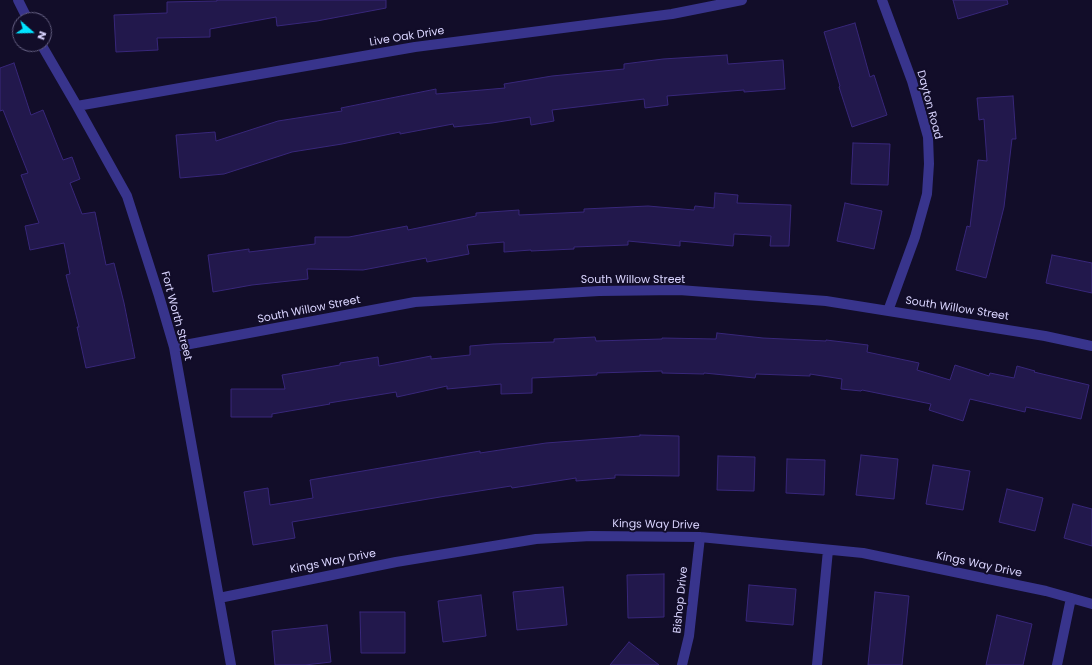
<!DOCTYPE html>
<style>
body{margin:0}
#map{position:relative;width:1092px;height:665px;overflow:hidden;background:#120d29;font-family:Poppins,sans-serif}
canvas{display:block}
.north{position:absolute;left:12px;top:12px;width:40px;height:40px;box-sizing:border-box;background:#120d29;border:1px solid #625d7f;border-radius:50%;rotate:110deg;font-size:11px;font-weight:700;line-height:16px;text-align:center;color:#dad5ff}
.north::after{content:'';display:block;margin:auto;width:14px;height:18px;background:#01e4ff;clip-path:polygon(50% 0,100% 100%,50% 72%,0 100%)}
</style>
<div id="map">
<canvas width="1092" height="665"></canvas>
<div class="north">N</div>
</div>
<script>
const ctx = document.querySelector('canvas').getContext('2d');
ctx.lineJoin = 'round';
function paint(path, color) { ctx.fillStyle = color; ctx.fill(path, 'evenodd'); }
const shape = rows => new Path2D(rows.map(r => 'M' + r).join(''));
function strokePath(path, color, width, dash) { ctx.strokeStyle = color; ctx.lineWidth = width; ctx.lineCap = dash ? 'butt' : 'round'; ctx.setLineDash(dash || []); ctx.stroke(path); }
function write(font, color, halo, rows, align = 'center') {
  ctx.font = font + ' Poppins,sans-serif'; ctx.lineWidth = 4; ctx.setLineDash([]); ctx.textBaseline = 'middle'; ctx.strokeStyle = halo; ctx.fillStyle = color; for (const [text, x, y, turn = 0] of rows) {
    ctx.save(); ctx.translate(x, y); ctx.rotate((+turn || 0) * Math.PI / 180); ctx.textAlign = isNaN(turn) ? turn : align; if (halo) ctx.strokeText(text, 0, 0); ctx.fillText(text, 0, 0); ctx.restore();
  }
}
const building = shape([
 [217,0,386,0,386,8,317,21,277,26,276,17,210,29,210,37,157,38,158,50,116,52,114,15,167,13,167,2,217,1,217,0],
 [953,0,1007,0,1008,4,958,19,953,0],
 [855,23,870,77,874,75,887,115,852,127,839,87,840,86,824,32,855,23],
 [727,55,728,64,783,60,785,89,744,92,744,90,667,96,668,105,645,108,644,99,552,110,554,121,531,125,530,117,492,123,454,127,453,124,400,134,400,132,342,144,292,152,224,174,180,178,176,135,215,132,216,141,278,121,342,111,341,108,436,89,436,94,505,88,504,84,552,76,624,69,624,64,663,59,727,55],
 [14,63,31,115,43,110,63,160,72,157,80,179,70,183,82,214,95,212,106,265,114,263,124,303,135,358,86,368,77,327,79,327,66,275,70,274,64,243,30,250,25,226,39,223,21,175,28,173,3,110,0,111,0,68,14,63],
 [1013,96,1016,139,1012,139,1004,207,986,278,956,270,967,226,970,227,978,160,987,161,984,119,979,120,977,98,1013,96],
 [853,143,890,144,888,185,851,184,853,143],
 [715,193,738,195,737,203,791,205,789,246,770,246,771,236,734,234,733,246,680,241,680,246,628,241,628,245,574,247,574,249,531,251,531,250,504,252,504,242,467,245,469,254,427,262,426,258,363,270,307,269,308,279,252,285,213,292,208,255,249,249,249,252,315,244,315,237,349,237,407,226,408,230,476,216,476,213,519,210,519,215,584,212,584,209,648,206,694,210,695,206,714,208,715,193],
 [845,203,882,211,874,249,837,241,845,203],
 [1052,255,1092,263,1092,293,1046,283,1052,255],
 [717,333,763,338,826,341,826,340,868,345,867,352,919,363,917,370,950,380,955,365,989,376,990,373,1014,378,1017,366,1035,371,1034,372,1089,385,1081,419,1026,407,1025,412,970,399,963,421,929,410,931,404,862,390,861,391,841,389,842,379,810,374,810,376,756,374,755,378,704,373,704,374,662,373,662,371,597,373,597,375,532,378,532,393,501,394,501,384,447,389,447,386,397,397,396,392,329,403,330,404,272,414,272,417,231,417,231,389,285,389,282,375,340,365,340,363,378,357,379,366,431,356,431,359,470,355,470,346,493,344,554,342,554,339,595,337,596,341,662,339,662,338,716,339,717,333],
 [640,435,679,436,679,476,615,475,615,478,576,481,576,478,512,488,511,486,447,496,446,496,292,522,295,538,253,545,244,492,268,488,270,505,313,498,310,480,480,451,480,453,546,443,640,436,640,435],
 [861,455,898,459,894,499,856,495,861,455],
 [718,456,755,457,754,491,717,490,718,456],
 [787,459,825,460,824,495,786,493,787,459],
 [933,465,970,471,963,510,926,504,933,465],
 [1007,489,1043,498,1035,531,999,522,1007,489],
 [1073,504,1092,509,1092,546,1064,538,1073,504],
 [664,574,664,617,628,618,627,575,664,574],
 [749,585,796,589,793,625,746,621,749,585],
 [563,587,567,625,517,630,513,592,563,587],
 [875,592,909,596,902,665,868,665,875,592],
 [481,595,486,636,443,642,438,601,481,595],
 [360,612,405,612,405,653,361,653,360,612],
 [997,615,1032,624,1023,665,986,665,997,615],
 [327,625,331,662,305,665,275,665,272,631,327,625],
 [629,642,659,665,610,665,629,642]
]);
const minor = shape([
 [18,0,28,20],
 [882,0,912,81,928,137,929,164,927,194,915,237,888,311],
 [41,44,77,106,127,196,159,296,174,347,231,665],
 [77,106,415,47,672,14,742,0],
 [174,347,415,302,599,291,679,290,826,301,1045,336,1092,346],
 [219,598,396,562,536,539,591,536,700,537,863,553,1046,591,1092,604],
 [682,665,689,636,700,537],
 [817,665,828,550],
 [1057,665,1071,598]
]);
const streetNames = [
 ["Live Oak Drive",407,37,-9],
 ["Dayton Road",929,105,75],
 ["South Willow Street",633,280],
 ["South Willow Street",957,309,9],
 ["South Willow Street",309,310,-11],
 ["Fort Worth Street",176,316,75],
 ["Kings Way Drive",656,525,1],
 ["Kings Way Drive",333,562,-11],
 ["Kings Way Drive",979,565,12],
 ["Bishop Drive",681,600,-84]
];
paint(building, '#22184c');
strokePath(building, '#38277a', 1);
strokePath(minor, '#38348c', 10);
write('11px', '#dad5ff', '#120d29', streetNames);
</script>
